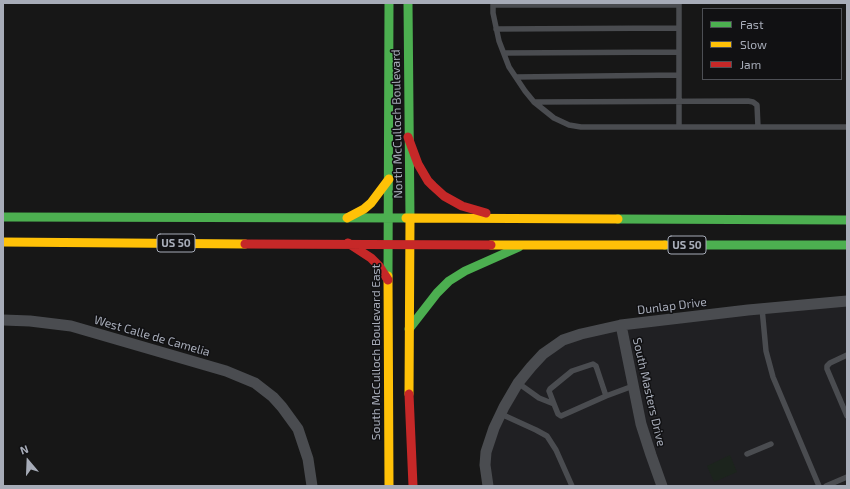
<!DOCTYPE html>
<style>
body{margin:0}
#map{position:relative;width:850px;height:489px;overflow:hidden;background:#171717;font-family:"Exo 2",sans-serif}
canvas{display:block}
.frame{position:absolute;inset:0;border:4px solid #a7acb8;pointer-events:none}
.legend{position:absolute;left:702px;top:8px;width:140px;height:72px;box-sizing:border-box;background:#111113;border:1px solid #4d4f55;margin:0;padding:5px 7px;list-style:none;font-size:12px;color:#a7acb8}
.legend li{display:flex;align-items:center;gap:8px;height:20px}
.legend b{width:20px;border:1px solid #4d4f55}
.north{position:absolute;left:8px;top:441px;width:40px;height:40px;-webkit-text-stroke:3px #111113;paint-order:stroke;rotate:341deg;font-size:11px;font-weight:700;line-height:16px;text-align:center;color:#a7acb8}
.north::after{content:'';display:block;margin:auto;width:14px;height:18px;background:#a7acb8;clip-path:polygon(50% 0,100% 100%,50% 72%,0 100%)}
</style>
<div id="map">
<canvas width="850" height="489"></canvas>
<div class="frame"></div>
<ul class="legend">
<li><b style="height:5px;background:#4caf50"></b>Fast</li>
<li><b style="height:5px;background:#ffc107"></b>Slow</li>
<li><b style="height:5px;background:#c62828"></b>Jam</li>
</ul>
<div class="north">N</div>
</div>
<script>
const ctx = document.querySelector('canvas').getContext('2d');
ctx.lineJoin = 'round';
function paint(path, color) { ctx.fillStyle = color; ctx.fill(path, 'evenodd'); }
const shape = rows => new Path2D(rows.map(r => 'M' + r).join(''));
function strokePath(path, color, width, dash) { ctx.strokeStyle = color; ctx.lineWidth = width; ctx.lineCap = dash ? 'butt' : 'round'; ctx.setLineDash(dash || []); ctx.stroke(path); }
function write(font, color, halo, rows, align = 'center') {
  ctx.font = font + ' "Exo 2",sans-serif'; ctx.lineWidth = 3; ctx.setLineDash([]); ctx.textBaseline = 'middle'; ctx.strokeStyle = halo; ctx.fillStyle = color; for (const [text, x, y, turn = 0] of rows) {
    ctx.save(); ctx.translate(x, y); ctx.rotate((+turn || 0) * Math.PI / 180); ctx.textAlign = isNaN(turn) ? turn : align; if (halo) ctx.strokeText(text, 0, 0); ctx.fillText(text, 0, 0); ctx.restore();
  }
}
const built = shape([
 [847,301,847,486,482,486,487,481,486,452,531,367,581,334]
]);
const green = shape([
 [730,455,737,472,714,482,707,466]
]);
const lane = shape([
 [493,3,493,13,499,41,509,67,525,91,534,102,554,118,569,125,581,127,847,127],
 [493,5,679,5],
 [496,29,679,28],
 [504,53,679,52],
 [516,77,679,75],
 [534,102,748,101,753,102,757,105,758,127],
 [679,127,679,3],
 [762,308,766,351,773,377,819,486],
 [847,355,830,363,827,366,827,369,847,416],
 [518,383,539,398,554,404,549,391,550,389,572,371,593,364,596,366,606,396,633,386],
 [554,404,558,414,561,416,606,396],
 [501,414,536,430,547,436,556,450,572,486],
 [747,454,771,444],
 [826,486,847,477]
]);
const street = shape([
 [3,320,30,321,71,326,226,371,255,383,273,397,282,407,298,429,308,459,312,486],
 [621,325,641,424,651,455,662,486],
 [488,486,485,465,486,452,494,428,504,407,518,383,531,367,543,354,563,340,581,334,621,325,748,310,847,301]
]);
const fast = shape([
 [408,3,410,219],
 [3,217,406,218],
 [618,219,847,220],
 [665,245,847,245],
 [388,276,389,3],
 [409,329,437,293,449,281,465,271,519,247]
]);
const slow = shape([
 [347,218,364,209,371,203,389,179],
 [406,218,618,219],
 [3,242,245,244],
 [491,245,665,245],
 [388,276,389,486],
 [409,394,410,219]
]);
const jam = shape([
 [408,137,418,164,428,181,433,186,444,196,462,206,486,213],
 [348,243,371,258,379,266,388,280],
 [245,244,491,245],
 [409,394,413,486]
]);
const shields = [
 [176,243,38],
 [687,245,38]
];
const shieldNames = [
 ["US 50",176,243],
 ["US 50",687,245]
];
const streetNames = [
 ["North McCulloch Boulevard",397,124,-91],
 ["Dunlap Drive",672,306,-7],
 ["West Calle de Camelia",152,336,16],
 ["South McCulloch Boulevard East",376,352,-90],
 ["South Masters Drive",649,392,77]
];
paint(built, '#202023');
paint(green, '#1c241d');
strokePath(lane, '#4a4c50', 5.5);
strokePath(street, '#4a4c50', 11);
strokePath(fast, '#4caf50', 9);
strokePath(slow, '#ffc107', 9);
strokePath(jam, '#c62828', 9);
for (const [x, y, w] of shields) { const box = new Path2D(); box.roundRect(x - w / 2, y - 9, w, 18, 3); ctx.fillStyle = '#111113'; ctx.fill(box); strokePath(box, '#a7acb8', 1); }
write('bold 11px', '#a7acb8', null, shieldNames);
write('12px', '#a7acb8', '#111113', streetNames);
</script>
